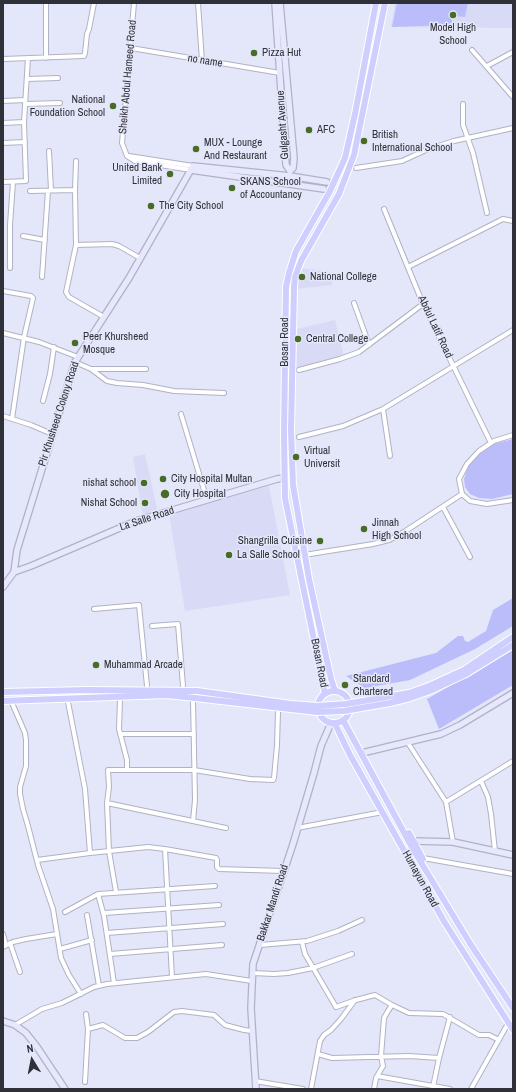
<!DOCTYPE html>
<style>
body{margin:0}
#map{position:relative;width:516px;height:1092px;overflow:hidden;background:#e4e6fa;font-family:"Archivo Narrow",sans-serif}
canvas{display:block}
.frame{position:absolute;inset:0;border:4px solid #303138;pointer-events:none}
.north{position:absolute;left:12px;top:1040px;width:40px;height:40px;-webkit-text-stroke:3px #e4e6fa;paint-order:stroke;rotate:350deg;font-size:11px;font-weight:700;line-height:16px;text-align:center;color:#303138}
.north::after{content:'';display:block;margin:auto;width:14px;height:18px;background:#303138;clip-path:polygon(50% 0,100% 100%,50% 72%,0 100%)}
</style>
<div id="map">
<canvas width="516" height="1092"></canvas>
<div class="frame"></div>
<div class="north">N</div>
</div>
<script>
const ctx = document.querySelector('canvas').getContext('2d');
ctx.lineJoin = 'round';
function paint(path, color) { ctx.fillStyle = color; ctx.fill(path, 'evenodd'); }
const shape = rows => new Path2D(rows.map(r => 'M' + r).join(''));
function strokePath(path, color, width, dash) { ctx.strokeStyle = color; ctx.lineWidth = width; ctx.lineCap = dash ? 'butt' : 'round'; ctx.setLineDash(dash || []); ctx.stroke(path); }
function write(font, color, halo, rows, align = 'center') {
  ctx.font = font + ' "Archivo Narrow",sans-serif'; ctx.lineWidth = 3; ctx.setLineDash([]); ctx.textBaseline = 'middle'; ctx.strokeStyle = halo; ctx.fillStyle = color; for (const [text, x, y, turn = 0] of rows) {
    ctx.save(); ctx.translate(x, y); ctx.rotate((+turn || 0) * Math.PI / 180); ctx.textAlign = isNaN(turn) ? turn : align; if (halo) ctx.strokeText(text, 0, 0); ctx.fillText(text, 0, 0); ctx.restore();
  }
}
const built = shape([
 [395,3,513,3,513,28,391,27],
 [299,268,331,272,332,285,296,289],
 [335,320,344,357,294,370,292,330],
 [145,454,157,509,143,516,133,457],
 [269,486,290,595,185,611,169,514]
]);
const green = shape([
 [397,3,468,3,465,17,453,16,451,25,392,27],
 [513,439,513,494,492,499,479,498,470,494,465,487,464,479,468,467,474,458,485,449,493,444],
 [513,598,513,626,475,649,410,680,365,688,346,676,436,653,458,636,463,636,465,641,468,642,486,631,493,610],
 [513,650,513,685,439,729,427,699]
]);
const street = shape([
 [134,3,122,143,127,156,135,161,191,170],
 [198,3,202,61],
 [131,48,280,73],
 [472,50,513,97],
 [46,58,46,3],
 [3,59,84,56,85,53,87,34,89,29,94,3],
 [487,66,513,52],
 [27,79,58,78],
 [3,101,25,100],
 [25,104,60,103],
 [463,104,463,125,473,153,487,213],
 [3,123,24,122],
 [3,143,25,142],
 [49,151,51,190],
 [129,156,193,166],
 [76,161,75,190,76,245,66,292,69,297,104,317],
 [356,168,402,161,426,150,454,141,513,128],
 [3,182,26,181,24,122,28,58],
 [30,191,75,190],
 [384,209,423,304,491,443],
 [23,236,45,240],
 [76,245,112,244,119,246,140,258],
 [408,267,501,220,503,219,513,221],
 [10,268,10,225,13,182],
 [42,277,48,191],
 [3,291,31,296,33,298,24,337,12,419],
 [354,303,369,345],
 [3,333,39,342,78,357],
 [75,362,91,369,146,369],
 [91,369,107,381,117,383,143,385,174,391,224,393],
 [299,370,340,359,359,352,423,304],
 [43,401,50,374,54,347],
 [383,409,390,456],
 [181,414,207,500],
 [3,416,31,425,52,434],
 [513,435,494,441,479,451,467,464,459,479,462,494,470,501,487,504,513,500],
 [299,437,343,426,383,409,513,330],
 [443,507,470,557],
 [304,555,373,544,389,540,404,532,462,494],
 [94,609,139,605,147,686],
 [152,626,178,624,183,686],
 [120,700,119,729,127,760,127,769],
 [68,702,85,789,90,853],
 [12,703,25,733,26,740,26,766,20,787,20,794,23,809,28,826,38,865,53,909,61,958,69,975,81,994],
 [120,734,194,734],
 [408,743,446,802,453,842],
 [481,781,488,797,491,814,495,851],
 [446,802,513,761],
 [107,803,226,828],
 [193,821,195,800,193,701],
 [297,828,383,812],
 [165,849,172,977],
 [423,858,513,874],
 [37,860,90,853,148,847,165,849,216,858,217,860,217,867,219,869,283,871],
 [116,892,109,851,107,803,109,787,108,770,194,770,250,779,273,780,274,778,277,745,278,712],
 [98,894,104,916,114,983],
 [65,912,98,894,215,886],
 [104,913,219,905],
 [87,915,99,986],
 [107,933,223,924],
 [3,934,6,945],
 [302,942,305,954,336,1007,356,1000,375,995,392,1005,409,1013,443,1014,479,1035,489,1035,499,1040],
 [10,943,20,972],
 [260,945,307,941,338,931,362,920],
 [3,947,13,942,26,939,57,934],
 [60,949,92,940],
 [110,954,222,945],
 [252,973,274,974,288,973,313,968,352,954],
 [15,1025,42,1009,62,1003,94,987,107,984,206,974,252,981],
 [88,1029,103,1025,125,1038,137,1038,148,1032,174,1012,182,1011,214,1015,225,1025,244,1030,252,1031],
 [318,1054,332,1058,409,1056,439,1058],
 [377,1076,450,1089],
 [255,1081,303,1089],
 [85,1082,88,1029,86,1014],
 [433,1087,439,1058,450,1017],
 [311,1089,320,1041,324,1035,331,1030,341,1019,355,1000],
 [374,1089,376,1078,383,1066,381,1056,384,1018,388,1011,392,1005],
 [471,1089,506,1027]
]);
const secondary = shape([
 [275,3,286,165,290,171,293,168,294,158,280,3],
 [191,170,324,189],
 [14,572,31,566,136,521,277,479,284,478],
 [3,587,14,572,17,550,75,362,129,278,193,166,290,176,327,182],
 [362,753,441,734,460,725,513,693],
 [414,841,453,842,513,855],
 [3,1021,15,1025,26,1033,37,1047,65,1089],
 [256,1089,251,1008,253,964,293,844,314,773,321,746,331,723]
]);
const primary = shape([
 [464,670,513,637],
 [466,674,513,645],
 '318 707a16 16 0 1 1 32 0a16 16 0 1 1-32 0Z',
 [335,691,331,679,309,579,293,485,291,430,294,287,295,277,301,261,339,194,354,155,385,3],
 [3,692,87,690,197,691],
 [325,694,285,498,284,434,286,287,289,273,296,251,330,191,345,158,355,114,376,3],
 [3,701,167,695,195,698],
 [343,720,414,851,471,945,513,1008],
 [335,724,350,755,445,923,513,1030],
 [409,833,423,859]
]);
const primaryBridge = shape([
 [197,691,291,704,317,706,346,704,409,693,429,686,464,670],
 [195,698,317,712,344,711,390,703,410,698,430,691,466,674]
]);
const markers = [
 [453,15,4,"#476c26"],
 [254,53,4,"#476c26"],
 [113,106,4,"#476c26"],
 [309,130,4,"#476c26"],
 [364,141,4,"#476c26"],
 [196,149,4,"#476c26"],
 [170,174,4,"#476c26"],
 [232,188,4,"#476c26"],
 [151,206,4,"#476c26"],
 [302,277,4,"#476c26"],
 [298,339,4,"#476c26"],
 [75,343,4,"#476c26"],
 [296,457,4,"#476c26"],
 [163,479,4,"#476c26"],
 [144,483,4,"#476c26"],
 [165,494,5,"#476c26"],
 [145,503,4,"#476c26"],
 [364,529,4,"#476c26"],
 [320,541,4,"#476c26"],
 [229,555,4,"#476c26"],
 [96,665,4,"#476c26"],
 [345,685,4,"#476c26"]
];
const poiNames = [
 ["Model High",453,28,"center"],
 ["School",453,41,"center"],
 ["Pizza Hut",262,53],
 ["National",105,100,"right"],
 ["Foundation School",105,113,"right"],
 ["AFC",317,130],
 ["British",372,135],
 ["International School",372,148],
 ["MUX - Lounge",204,143],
 ["And Restaurant",204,156],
 ["United Bank",162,168,"right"],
 ["Limited",162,181,"right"],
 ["SKANS School",240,182],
 ["of Accountancy",240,195],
 ["The City School",159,206],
 ["National College",310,277],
 ["Peer Khursheed",83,337],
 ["Mosque",83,350],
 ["Central College",306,339],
 ["Virtual",304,451],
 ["Universit",304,464],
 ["City Hospital Multan",171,479],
 ["nishat school",136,483,"right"],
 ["City Hospital",174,494],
 ["Nishat School",137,503,"right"],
 ["Jinnah",372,523],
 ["High School",372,536],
 ["Shangrilla Cuisine",312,541,"right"],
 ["La Salle School",237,555],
 ["Muhammad Arcade",104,665],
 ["Standard",353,679],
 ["Chartered",353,692]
];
const streetNames = [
 ["no name",205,61,9],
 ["Sheikh Abdul Hameed Road",128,77,-85],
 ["Gulgasht Avenue",283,125,-94],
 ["Abdul Latif Road",435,327,65],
 ["Bosan Road",285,342,-90],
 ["Pir Khusheed Colony Road",59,414,-72],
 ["La Salle Road",147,519,-18],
 ["Bosan Road",319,663,79],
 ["Humayun Road",420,879,61],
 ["Bakkar Mandi Road",273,903,-72]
];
paint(built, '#d9dbf6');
paint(green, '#babdfa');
strokePath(street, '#b0b2c5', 6);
strokePath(secondary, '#b0b2c5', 8);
strokePath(primary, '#fff', 8);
strokePath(street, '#fff', 4);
strokePath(secondary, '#e7e7fe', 5.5);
strokePath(primary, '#cecffe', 6);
strokePath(primaryBridge, '#fff', 8, []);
strokePath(primaryBridge, '#cecffe', 6);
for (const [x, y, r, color] of markers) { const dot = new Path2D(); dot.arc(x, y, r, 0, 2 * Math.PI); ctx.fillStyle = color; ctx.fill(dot); strokePath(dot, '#e4e6fa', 1.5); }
write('11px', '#303138', '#e4e6fa', poiNames, 'left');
write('11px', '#303138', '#e4e6fa', streetNames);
</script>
